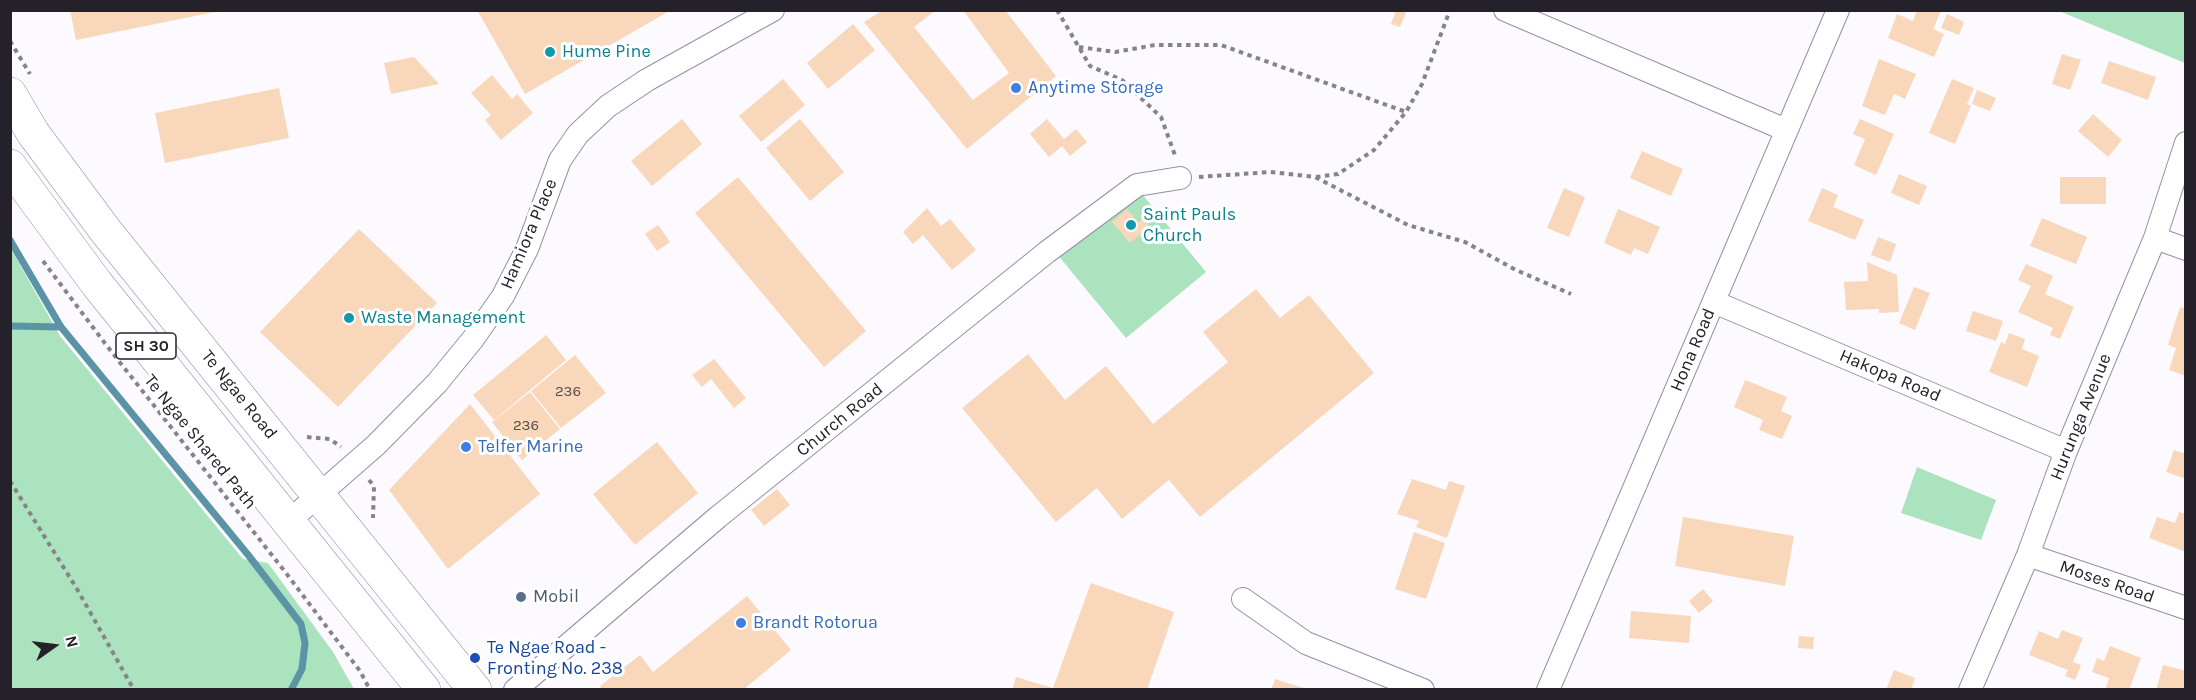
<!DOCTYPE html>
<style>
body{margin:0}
#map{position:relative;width:2196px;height:700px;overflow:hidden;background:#fcfaff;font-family:Karla,sans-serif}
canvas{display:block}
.frame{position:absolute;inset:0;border:12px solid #25212a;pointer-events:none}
.north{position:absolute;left:24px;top:616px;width:60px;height:60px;-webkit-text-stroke:4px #fff;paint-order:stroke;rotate:76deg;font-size:16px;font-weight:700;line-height:24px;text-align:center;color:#25212a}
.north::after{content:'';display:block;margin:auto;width:21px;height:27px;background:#25212a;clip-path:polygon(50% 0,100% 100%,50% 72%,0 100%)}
</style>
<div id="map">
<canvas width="2196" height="700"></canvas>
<div class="frame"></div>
<div class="north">N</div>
</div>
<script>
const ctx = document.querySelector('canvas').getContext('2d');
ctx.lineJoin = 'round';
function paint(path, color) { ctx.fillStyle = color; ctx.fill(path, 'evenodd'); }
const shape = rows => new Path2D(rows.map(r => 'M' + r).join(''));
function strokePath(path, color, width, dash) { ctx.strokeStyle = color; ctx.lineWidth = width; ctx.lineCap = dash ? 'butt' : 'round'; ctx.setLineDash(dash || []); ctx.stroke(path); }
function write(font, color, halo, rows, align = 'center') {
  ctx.font = font + ' Karla,sans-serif'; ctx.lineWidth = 6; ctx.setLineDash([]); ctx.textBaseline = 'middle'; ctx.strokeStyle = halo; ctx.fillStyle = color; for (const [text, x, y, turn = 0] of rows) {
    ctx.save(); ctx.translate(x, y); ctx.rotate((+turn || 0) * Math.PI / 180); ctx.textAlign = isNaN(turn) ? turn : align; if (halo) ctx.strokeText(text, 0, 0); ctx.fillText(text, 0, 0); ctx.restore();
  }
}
const green = shape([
 [2059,11,2185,11,2185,63],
 [1137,188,1206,272,1126,338,1057,254],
 [10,247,60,336,243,559,268,563,333,652,354,689,11,689],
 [1917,467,1996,500,1981,540,1901,513]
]);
const stream = shape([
 [10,240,61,327,249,556,301,624,305,643,302,669,291,690],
 [10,326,61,327]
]);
const building = shape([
 [70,10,215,10,215,12,76,40],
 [477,10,671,10,525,94],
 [883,10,936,10,914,27,973,100,1009,73,963,10,1005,10,1056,76,967,149,864,22],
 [1396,10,1407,10,1400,27,1391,24],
 [1917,10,1941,11,1933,29,1944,34,1934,57,1888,38,1897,14,1913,21],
 [1947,14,1964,22,1959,35,1941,28],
 [853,24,875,50,828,89,807,63],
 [2062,54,2081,60,2070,90,2052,84],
 [414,57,439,84,391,94,384,63],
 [1879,59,1916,74,1905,99,1894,94,1885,115,1862,106],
 [2109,61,2156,77,2148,100,2101,83],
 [492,75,512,99,517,94,533,113,501,140,485,120,491,115,471,93],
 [783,79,805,105,761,142,739,116],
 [1952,79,1974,88,1967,104,1971,106,1955,144,1929,133],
 [279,88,289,138,165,163,155,113],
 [1977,90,1996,98,1990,111,1972,104],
 [2093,114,2122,140,2108,157,2078,131],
 [682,119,702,144,652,186,631,161],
 [800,119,844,172,810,201,766,148],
 [1047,119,1064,139,1076,129,1087,142,1070,156,1062,146,1049,157,1030,134],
 [1860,119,1894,134,1876,175,1854,165,1865,139,1853,134],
 [1642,151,1683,169,1671,196,1630,178],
 [1899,174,1927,186,1919,205,1891,193],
 [738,177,866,331,824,367,695,213],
 [2060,177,2106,177,2106,204,2060,204],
 [1564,188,1585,197,1569,237,1547,228],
 [1822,188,1838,195,1833,207,1864,220,1855,240,1808,221],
 [927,208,941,226,950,219,976,250,952,270,923,235,913,244,903,232],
 [1127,209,1138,222,1143,219,1150,227,1130,243,1112,222],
 [1618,209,1660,227,1648,254,1634,248,1631,255,1604,243],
 [2042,218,2087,237,2076,264,2030,246],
 [658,225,670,242,657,251,645,234],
 [359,229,437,303,338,407,260,332],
 [1878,237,1896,244,1890,262,1871,255],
 [1867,262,1897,275,1899,312,1879,313,1879,309,1846,310,1844,282,1868,281],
 [2026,264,2053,276,2045,294,2074,307,2060,339,2050,335,2053,328,2018,312,2031,286,2018,280],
 [1914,287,1930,293,1915,330,1899,323],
 [1256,289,1280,318,1309,295,1374,373,1200,517,1169,480,1122,519,1097,488,1056,522,962,408,1028,354,1065,400,1106,366,1153,424,1228,362,1203,332],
 [2180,307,2186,309,2186,376,2169,370,2176,348,2168,345],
 [1973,311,2003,321,1996,341,1966,331],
 [2009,333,2025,339,2022,349,2039,356,2027,387,1989,372,2001,342,2005,344],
 [546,335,566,360,494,420,473,395],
 [575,355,606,393,561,428,531,391],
 [714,359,746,398,734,408,711,379,702,387,692,375],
 [1745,380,1787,397,1781,411,1792,416,1782,439,1759,430,1763,420,1734,407],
 [530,392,560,429,522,460,492,422],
 [470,404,540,494,448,569,389,490],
 [657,442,698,493,635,545,593,494],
 [2174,450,2186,454,2186,479,2166,472],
 [1412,479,1446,490,1449,481,1465,486,1447,538,1416,527,1419,521,1397,514],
 [777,489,790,505,764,526,751,510],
 [2179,512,2186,514,2186,552,2149,538,2157,517,2175,523],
 [1683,517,1794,536,1785,586,1675,566],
 [1414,532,1445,543,1426,599,1395,589],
 [1091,583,1174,612,1147,690,1012,690,1016,677,1053,688],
 [1703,589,1713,601,1699,613,1689,601],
 [747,596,791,650,743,690,603,690,600,686,640,655,653,672],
 [1631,611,1691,616,1689,643,1629,638],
 [2062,630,2083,638,2073,662,2081,665,2075,680,2065,676,2068,670,2029,655,2039,631,2058,639],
 [1799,636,1814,637,1813,649,1798,648],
 [2110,646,2141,658,2129,690,2105,690,2109,678,2092,672,2097,658,2104,661],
 [2163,665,2186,671,2186,690,2156,690],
 [1894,670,1915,678,1911,690,1886,690],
 [1275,679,1307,689,1307,690,1271,690]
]);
const path = shape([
 [1057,10,1090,66,1122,80,1161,117,1176,158],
 [10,41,30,74],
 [1079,47,1115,52,1155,45,1221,45,1406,112],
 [1199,177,1270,172,1315,177,1408,225,1465,242,1516,270,1571,294],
 [1316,177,1338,174,1374,150,1406,112,1422,84,1450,10],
 [43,261,107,346,286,573,360,671,370,690],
 [307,437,330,439,341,447],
 [369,480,374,486,373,518],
 [10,481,77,589,134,690]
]);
const minor = shape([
 [1505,10,1786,130],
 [2155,238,2186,249],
 [1714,302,2066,451],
 [289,521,376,445,437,383,473,339,503,296,527,249,560,160,578,134,608,106,647,80,773,10],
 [2028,555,2186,608],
 [1243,599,1306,643,1423,690],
 [515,690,718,517,1047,252,1137,185,1180,178],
 [1548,690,1838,10],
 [1970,690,2028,555,2066,451,2155,238,2186,143]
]);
const highway = shape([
 [10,94,33,133,105,230,475,690],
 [10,166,97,284,424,690]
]);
const markers = [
 [550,52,6,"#0f9aa8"],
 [1016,88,6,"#3f7fe0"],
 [1131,225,6,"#0f9aa8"],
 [349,318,6,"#0f9aa8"],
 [466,447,6,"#3f7fe0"],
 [521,597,6,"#5c6f8a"],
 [741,623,6,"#3f7fe0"],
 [475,658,6,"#1a4fb4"]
];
const numberNames = [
 ["236",568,392],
 ["236",526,426]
];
const shields = [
 [146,346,60]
];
const shieldNames = [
 ["SH 30",146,346]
];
const cultureNames = [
 ["Hume Pine",562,52],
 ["Saint Pauls",1143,215],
 ["Church",1143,236],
 ["Waste Management",361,318]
];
const shopNames = [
 ["Anytime Storage",1028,88],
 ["Telfer Marine",478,447],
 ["Brandt Rotorua",753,623]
];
const streetNames = [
 ["Hamiora Place",529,234,-67],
 ["Hona Road",1693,350,-67],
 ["Hakopa Road",1890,376,23],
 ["Te Ngae Road",239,395,51],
 ["Hurunga Avenue",2081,417,-68],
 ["Church Road",840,420,-39],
 ["Te Ngae Shared Path",200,442,51],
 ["Moses Road",2107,582,19]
];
const serviceNames = [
 ["Mobil",533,597]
];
const transitNames = [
 ["Te Ngae Road -",487,648],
 ["Fronting No. 238",487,669]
];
paint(green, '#aae3bd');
strokePath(stream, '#5b93a7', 7);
paint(building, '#f8d7bb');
strokePath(minor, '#988ea5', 24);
strokePath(highway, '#988ea5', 34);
strokePath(path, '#86838a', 4, [4.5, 4.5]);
strokePath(minor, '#fff', 22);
strokePath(highway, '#fff', 33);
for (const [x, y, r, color] of markers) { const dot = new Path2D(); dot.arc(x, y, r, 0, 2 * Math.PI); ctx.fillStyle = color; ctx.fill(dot); strokePath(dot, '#fff', 2); }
write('15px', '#5a4e4e', null, numberNames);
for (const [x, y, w] of shields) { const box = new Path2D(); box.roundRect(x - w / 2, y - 13, w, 26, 4.5); ctx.fillStyle = '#fff'; ctx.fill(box); strokePath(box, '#25212a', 1.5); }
write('bold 16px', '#25212a', null, shieldNames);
write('18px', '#0d838f', '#fff', cultureNames, 'left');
write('18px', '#366cbe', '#fff', shopNames, 'left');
write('18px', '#25212a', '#fff', streetNames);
write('18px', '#4e5e75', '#fff', serviceNames, 'left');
write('18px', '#164399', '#fff', transitNames, 'left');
</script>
